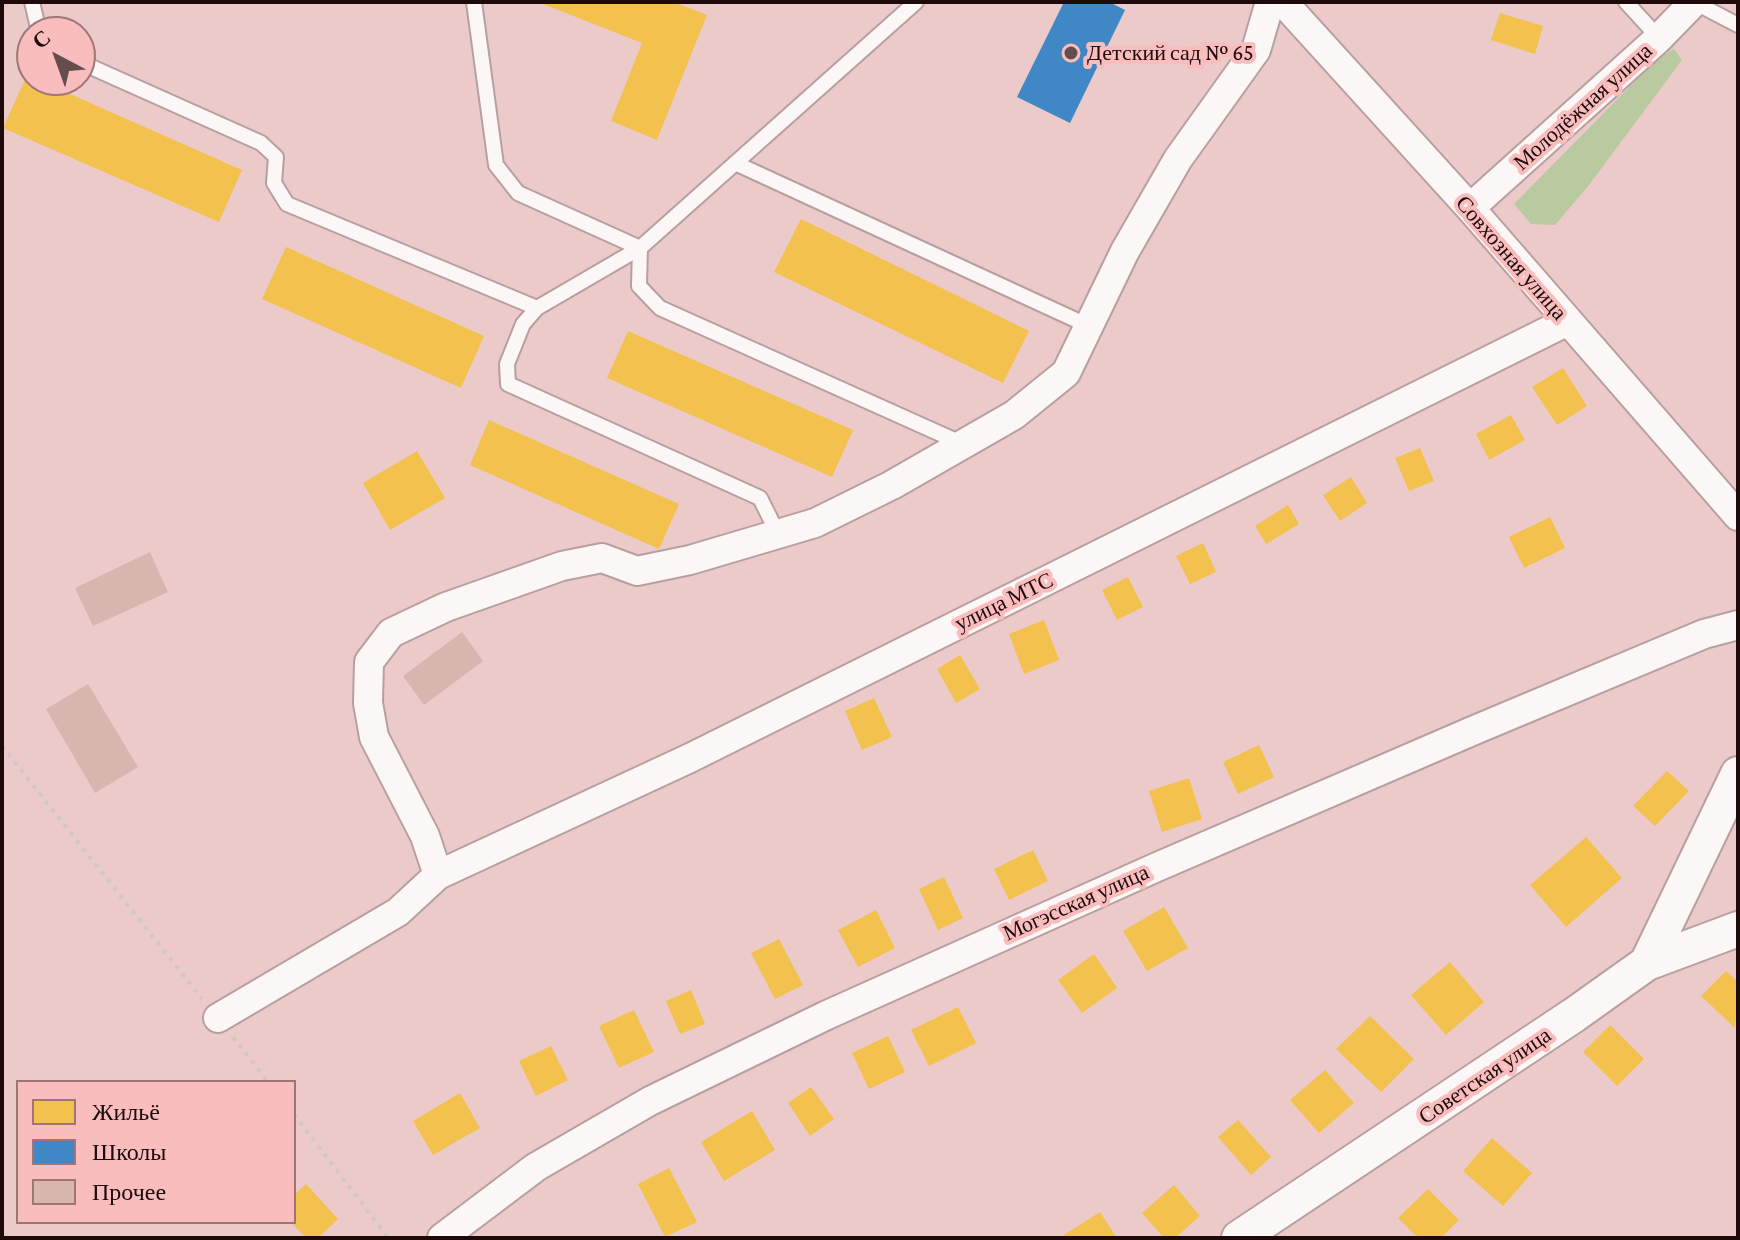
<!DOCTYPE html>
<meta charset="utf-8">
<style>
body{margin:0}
#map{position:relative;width:1740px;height:1240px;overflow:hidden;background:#eccaca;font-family:"Crimson Pro",serif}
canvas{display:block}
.frame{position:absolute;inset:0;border:4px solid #1e0a0b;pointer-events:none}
.legend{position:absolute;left:16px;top:1080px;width:280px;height:144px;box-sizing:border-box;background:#f9bdbd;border:2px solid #a17576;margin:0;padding:10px 14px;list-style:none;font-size:24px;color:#1e0a0b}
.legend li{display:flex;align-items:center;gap:16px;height:40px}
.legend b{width:40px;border:2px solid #a17576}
.north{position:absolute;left:16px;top:16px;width:80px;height:80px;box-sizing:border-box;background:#f9bdbd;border:2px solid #a17576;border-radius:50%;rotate:319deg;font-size:22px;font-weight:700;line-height:32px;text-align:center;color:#1e0a0b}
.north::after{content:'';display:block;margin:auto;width:28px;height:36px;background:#664d4e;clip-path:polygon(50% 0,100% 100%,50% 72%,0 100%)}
</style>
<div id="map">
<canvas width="1740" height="1240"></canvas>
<div class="frame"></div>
<ul class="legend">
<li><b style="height:22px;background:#f2c14e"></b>Жильё</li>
<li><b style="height:22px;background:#3f88c5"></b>Школы</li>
<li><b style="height:22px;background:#d8b5af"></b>Прочее</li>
</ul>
<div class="north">С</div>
</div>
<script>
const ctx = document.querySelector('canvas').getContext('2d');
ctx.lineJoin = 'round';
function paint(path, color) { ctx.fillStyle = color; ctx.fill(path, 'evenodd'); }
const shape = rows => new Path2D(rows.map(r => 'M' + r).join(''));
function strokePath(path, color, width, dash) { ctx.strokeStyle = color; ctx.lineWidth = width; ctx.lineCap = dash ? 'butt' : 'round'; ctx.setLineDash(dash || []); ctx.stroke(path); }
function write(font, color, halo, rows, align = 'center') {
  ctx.font = font + ' "Crimson Pro",serif'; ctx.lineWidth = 8; ctx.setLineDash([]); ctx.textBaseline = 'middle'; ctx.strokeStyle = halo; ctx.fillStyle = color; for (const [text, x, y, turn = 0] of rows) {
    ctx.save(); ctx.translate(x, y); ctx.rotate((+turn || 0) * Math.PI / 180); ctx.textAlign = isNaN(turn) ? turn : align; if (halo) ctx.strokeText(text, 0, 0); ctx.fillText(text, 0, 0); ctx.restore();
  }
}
const green = shape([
 [1674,49,1682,60,1589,185,1555,225,1531,224,1514,204,1656,60]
]);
const homes = shape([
 [538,2,674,2,707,15,657,140,611,121,642,43],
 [1500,13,1543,26,1535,54,1491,40],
 [27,75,242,170,219,222,3,128],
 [801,219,1029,331,1003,383,774,272],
 [286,247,484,336,461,388,262,299],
 [628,331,853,430,832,477,607,378],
 [1563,368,1587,406,1557,425,1532,387],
 [1511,415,1525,440,1489,460,1476,434],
 [489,420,679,504,659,549,470,465],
 [1420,448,1434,481,1409,491,1395,458],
 [417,451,445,498,390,530,363,483],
 [1351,477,1367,503,1340,521,1323,495],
 [1288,505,1299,524,1266,544,1255,526],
 [1550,517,1565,548,1524,568,1509,537],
 [1203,543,1216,572,1190,584,1176,556],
 [1128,577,1143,607,1117,620,1102,590],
 [1044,620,1059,660,1024,674,1009,634],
 [960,655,980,689,956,703,937,669],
 [874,698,892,737,862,750,845,711],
 [1259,745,1274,777,1238,794,1223,762],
 [1667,771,1689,791,1655,826,1633,806],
 [1189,778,1202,819,1162,832,1149,791],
 [1586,837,1622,878,1566,927,1530,885],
 [1033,850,1048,881,1009,900,994,869],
 [944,877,963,918,938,930,919,889],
 [1164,907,1188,948,1147,971,1123,931],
 [876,910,895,948,858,967,838,930],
 [779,939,803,985,775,999,751,953],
 [1094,954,1117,988,1082,1013,1058,980],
 [1450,962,1484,1002,1446,1035,1411,995],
 [1726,971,1738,982,1735,1028,1701,996],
 [691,990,705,1024,680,1034,666,1001],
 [958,1007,976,1043,929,1066,911,1030],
 [634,1010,654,1052,619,1068,599,1026],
 [1370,1016,1414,1059,1381,1092,1336,1049],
 [1610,1025,1644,1059,1617,1086,1583,1052],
 [888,1036,905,1072,869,1089,852,1053],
 [551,1046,568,1080,536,1096,519,1061],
 [1325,1070,1354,1103,1319,1133,1290,1100],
 [811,1087,834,1119,810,1136,788,1103],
 [460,1093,480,1128,433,1155,413,1121],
 [752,1111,775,1150,724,1181,701,1142],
 [1238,1120,1271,1157,1251,1175,1218,1137],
 [1492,1138,1532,1173,1503,1206,1463,1171],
 [669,1168,697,1222,665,1237,638,1184],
 [306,1184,338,1219,318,1238,306,1238,291,1222,294,1222,294,1195],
 [1174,1185,1200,1216,1175,1238,1164,1238,1142,1213],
 [1428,1189,1459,1220,1441,1238,1418,1238,1398,1218],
 [1100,1212,1117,1238,1059,1238]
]);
const schools = shape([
 [1064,2,1109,2,1125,10,1070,123,1017,97]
]);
const building = shape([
 [150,552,168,592,93,626,75,588],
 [462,632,483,661,424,705,403,676],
 [88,684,138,767,95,793,46,709]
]);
const path = shape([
 [2,746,202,999],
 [233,1037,268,1082],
 [294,1114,388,1238]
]);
const service = shape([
 [32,2,39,32],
 [474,2,496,165,518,193,640,248,639,286,660,308,963,444],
 [1626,2,1659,38],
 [1694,2,1738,25],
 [80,62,261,143,276,157,274,183,287,204,537,308],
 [735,163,1091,327],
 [778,534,760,498,508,384,507,364,523,324,537,308,640,248,916,2]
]);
const minor = shape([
 [1283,2,1470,208,1738,516],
 [1470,208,1659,38,1694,2],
 [438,875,690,758,1566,322],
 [218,1018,398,912,438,875,425,836,374,737,368,703,369,662,391,633,446,607,562,566,602,558,637,571,690,560,815,523,892,485,1014,415,1066,373,1125,251,1178,159,1256,50,1270,2],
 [442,1238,536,1167,650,1101,827,1015,1157,867,1477,729,1704,634,1738,625]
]);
const tertiary = shape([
 [1647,963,1738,774],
 [1239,1238,1574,1015,1647,963,1738,929]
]);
const markers = [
 [1071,53,8,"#664d4e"]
];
const poiNames = [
 ["Детский сад № 65",1087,53]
];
const streetNames = [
 ["Молодёжная улица",1583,107,-42],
 ["Совхозная улица",1511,258,49],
 ["улица МТС",1004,602,-26],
 ["Могэсская улица",1076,903,-24],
 ["Советская улица",1485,1076,-34]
];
paint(green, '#b9c9a0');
paint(homes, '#f2c14e');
paint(schools, '#3f88c5');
paint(building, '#d8b5af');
strokePath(service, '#b89f9f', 18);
strokePath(minor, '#b89f9f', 32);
strokePath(tertiary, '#b89f9f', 38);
strokePath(path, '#d1c7c7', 4, [4, 6]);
strokePath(service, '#fcf7f7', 14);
strokePath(minor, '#fcf7f7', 28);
strokePath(tertiary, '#fcf7f7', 34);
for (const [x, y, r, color] of markers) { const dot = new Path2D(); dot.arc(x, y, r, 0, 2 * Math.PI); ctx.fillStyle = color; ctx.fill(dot); strokePath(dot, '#f9bdbd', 3); }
write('22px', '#1e0a0b', '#f9bdbd', poiNames, 'left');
write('22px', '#1e0a0b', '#f9bdbd', streetNames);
</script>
